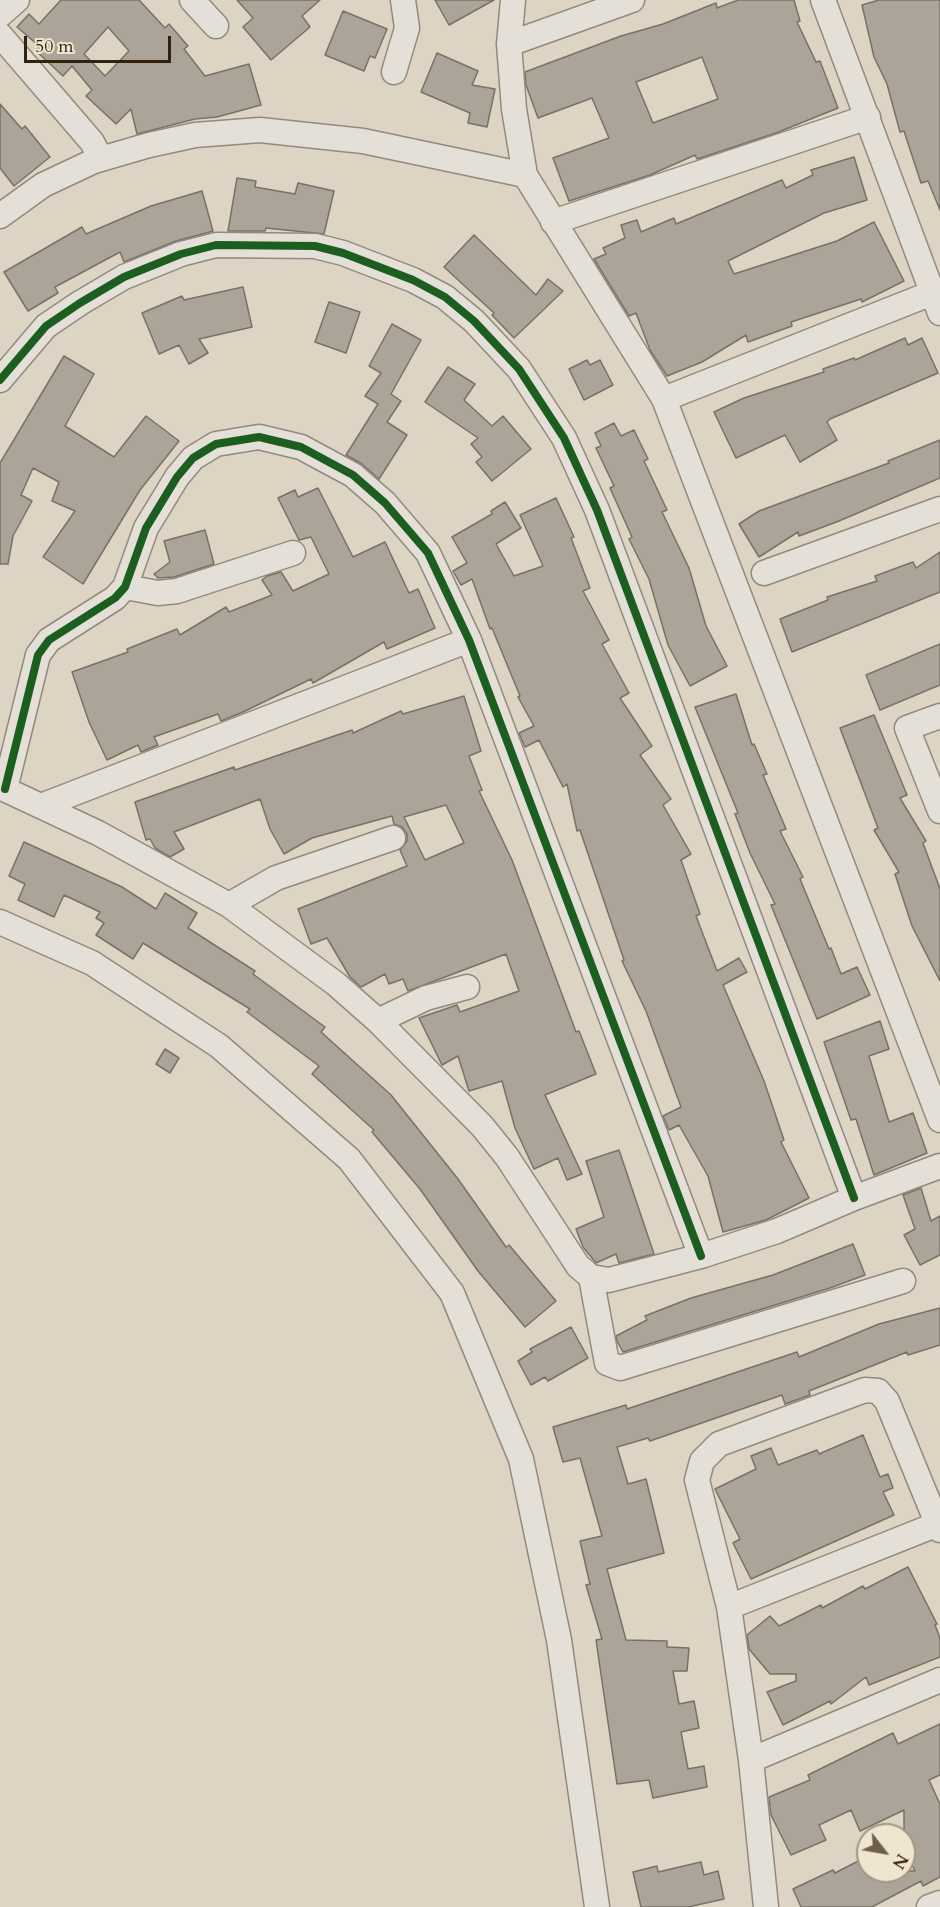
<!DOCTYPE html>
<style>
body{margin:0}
#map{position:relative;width:940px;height:1907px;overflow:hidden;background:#ddd4c3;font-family:Cardo,serif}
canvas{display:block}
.north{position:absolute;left:856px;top:1823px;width:60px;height:60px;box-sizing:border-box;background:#f0e5d1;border:2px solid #a49783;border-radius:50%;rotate:121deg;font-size:16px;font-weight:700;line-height:24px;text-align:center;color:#32220e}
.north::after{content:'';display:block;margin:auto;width:21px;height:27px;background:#6e604d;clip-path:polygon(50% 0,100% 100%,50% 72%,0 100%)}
.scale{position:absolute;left:24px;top:36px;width:147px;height:27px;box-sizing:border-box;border:3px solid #32220e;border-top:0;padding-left:8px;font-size:18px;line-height:21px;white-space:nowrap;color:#32220e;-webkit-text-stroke:4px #f0e5d1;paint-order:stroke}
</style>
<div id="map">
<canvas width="940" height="1907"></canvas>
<div class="north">N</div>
<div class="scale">50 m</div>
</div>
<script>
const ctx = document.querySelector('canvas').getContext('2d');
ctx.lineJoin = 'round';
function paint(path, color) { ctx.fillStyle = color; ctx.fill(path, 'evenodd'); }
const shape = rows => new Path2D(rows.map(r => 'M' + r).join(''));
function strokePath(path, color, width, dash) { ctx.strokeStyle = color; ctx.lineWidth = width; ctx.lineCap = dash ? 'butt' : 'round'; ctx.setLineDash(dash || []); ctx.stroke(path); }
const building = shape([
 [61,0,139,0,165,28,169,24,188,46,184,49,205,76,249,64,261,105,217,117,195,119,137,134,131,109,116,124,86,96,92,90,72,66,63,76,35,50,39,46,17,27,29,14,39,24,61,0],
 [108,27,129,51,105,76,84,54,108,27],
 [237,0,320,0,302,16,310,27,271,60,243,27,253,18,237,0],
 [435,0,494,0,449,25,435,0],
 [738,0,794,0,800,21,797,22,816,62,820,61,838,108,776,133,697,159,695,155,650,175,569,201,553,158,609,138,592,98,538,118,526,85,525,72,621,36,663,24,716,3,717,8,738,0],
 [702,57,718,99,653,123,636,82,702,57],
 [879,0,940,0,940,210,928,181,921,183,904,131,900,132,887,84,874,57,862,5,879,0],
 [343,11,387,29,375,58,370,56,364,71,325,55,343,11],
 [437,53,478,71,472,85,495,89,487,127,468,123,470,113,421,92,437,53],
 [0,104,22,129,25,126,50,157,14,186,0,168,0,104],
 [854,157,867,200,824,213,728,261,734,274,837,241,874,222,904,281,862,302,861,299,791,322,792,326,748,342,746,335,702,362,667,376,650,350,636,313,629,316,594,259,606,254,603,248,625,238,621,225,637,220,641,232,674,218,676,224,782,180,786,188,813,175,811,170,854,157],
 [237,178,256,181,255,187,295,194,298,183,334,191,324,234,266,228,265,231,228,231,237,178],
 [202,191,213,231,176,241,124,262,120,252,55,287,58,293,28,311,4,272,82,227,86,234,151,206,202,191],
 [474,235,536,295,548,279,563,291,514,338,492,315,494,313,444,267,474,235],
 [243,287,252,327,199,339,208,353,189,364,179,345,159,354,142,313,182,296,184,300,243,287],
 [329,302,360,312,346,353,315,342,329,302],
 [392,324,421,340,391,394,401,401,387,422,407,435,379,479,362,464,346,455,378,404,365,396,381,373,369,366,392,324],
 [905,338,908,345,922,338,938,373,830,419,827,422,837,440,800,462,785,435,736,458,714,412,744,398,824,372,823,369,854,358,855,360,905,338],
 [64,356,94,374,65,426,114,457,146,416,179,441,140,490,83,584,43,557,75,511,52,501,59,482,33,468,21,495,32,501,13,536,8,564,0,564,0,463,64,356],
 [587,360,590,365,600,360,613,385,584,400,569,369,587,360],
 [448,367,475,384,464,400,492,426,503,416,531,449,492,481,476,462,482,457,471,444,478,438,425,402,448,367],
 [614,423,621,436,634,430,648,459,644,461,667,510,662,512,689,568,706,626,727,666,690,686,668,645,649,579,629,539,632,537,610,488,614,486,596,448,601,446,595,433,614,423],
 [940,440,940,478,839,521,799,536,798,532,759,557,739,524,759,511,889,463,888,461,940,440],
 [318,488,353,557,385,542,409,593,418,589,435,628,387,649,384,642,313,683,311,679,243,712,221,721,218,714,154,737,158,745,141,752,138,745,107,760,89,722,72,672,128,652,127,649,177,629,180,635,226,607,229,612,272,595,262,580,267,576,281,572,293,591,329,574,311,537,299,540,278,498,295,490,298,497,318,488],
 [556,498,574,537,571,538,590,588,583,591,609,640,602,644,629,693,620,698,652,746,640,755,671,799,663,805,691,854,681,860,700,914,696,916,717,971,739,958,747,972,723,985,764,1081,784,1140,781,1142,809,1198,766,1220,723,1232,708,1176,679,1125,669,1130,663,1116,681,1107,646,1011,622,961,624,960,580,830,577,831,567,784,563,787,539,740,525,747,519,733,534,726,518,697,520,696,492,628,490,629,472,579,461,585,453,571,467,563,452,537,492,514,491,511,505,502,521,528,496,544,514,576,543,566,520,515,556,498],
 [205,530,214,564,174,577,158,578,154,574,170,562,164,541,205,530],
 [940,552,940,592,792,652,780,619,828,600,827,597,877,581,875,576,913,562,916,568,940,552],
 [940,644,940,685,880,710,866,675,940,644],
 [736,694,752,745,754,744,767,774,763,775,786,829,780,831,803,877,800,879,829,949,831,948,841,974,857,967,870,995,817,1019,771,905,775,904,750,853,735,814,738,813,695,707,736,694],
 [464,696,481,751,469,756,482,790,479,791,512,860,576,1032,579,1031,596,1074,545,1095,582,1174,567,1180,558,1158,534,1169,515,1128,502,1081,469,1091,458,1056,442,1065,419,1018,457,1005,460,1012,519,991,506,954,408,991,403,979,389,984,385,974,361,987,350,977,327,938,311,944,298,909,407,866,400,850,407,841,407,834,402,827,394,824,392,816,312,838,284,854,270,829,260,799,174,832,184,849,170,857,155,848,150,839,146,840,135,802,234,767,235,770,352,730,353,733,401,711,403,714,464,696],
 [446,805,464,843,425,860,404,817,446,805],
 [874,715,907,795,900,798,926,841,923,843,940,889,940,981,912,926,895,874,899,872,874,830,878,828,840,728,874,715],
 [24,842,122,887,156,909,165,893,197,913,188,928,255,971,253,974,325,1027,321,1032,391,1095,458,1179,506,1247,509,1245,556,1301,525,1327,478,1271,420,1189,372,1132,374,1130,312,1074,319,1066,247,1012,250,1009,143,943,133,959,96,935,104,923,96,918,100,912,64,895,54,917,18,900,25,884,9,876,24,842],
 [880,1021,889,1049,869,1056,889,1122,913,1113,927,1153,874,1175,856,1119,851,1120,824,1042,880,1021],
 [165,1049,179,1058,170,1073,156,1064,165,1049],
 [619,1150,654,1254,619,1263,616,1254,596,1263,583,1247,576,1229,604,1217,586,1161,619,1150],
 [921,1188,931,1221,940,1216,940,1255,920,1265,904,1235,915,1229,903,1195,921,1188],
 [853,1244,865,1275,830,1288,623,1352,617,1341,616,1336,647,1320,645,1316,691,1298,773,1275,853,1244],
 [940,1308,940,1345,908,1355,907,1352,809,1391,810,1395,785,1404,782,1395,650,1441,648,1438,617,1447,628,1484,646,1479,664,1553,607,1569,626,1640,667,1641,667,1647,689,1648,687,1671,673,1671,679,1704,694,1701,699,1728,681,1732,688,1769,704,1766,707,1787,653,1798,649,1780,617,1784,596,1640,602,1639,586,1585,590,1584,580,1541,602,1536,580,1458,563,1462,553,1427,626,1405,627,1409,797,1352,799,1357,879,1324,940,1308],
 [571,1327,588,1358,548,1381,545,1377,531,1385,518,1361,532,1352,530,1349,571,1327],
 [863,1435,880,1477,888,1474,893,1488,883,1492,894,1515,751,1579,733,1543,740,1539,715,1489,756,1469,751,1456,771,1448,778,1465,817,1450,819,1454,863,1435],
 [908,1567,937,1624,935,1625,940,1638,940,1657,869,1685,866,1677,831,1704,830,1701,783,1725,767,1692,796,1681,796,1674,770,1674,749,1649,747,1635,770,1616,779,1626,821,1605,822,1608,863,1586,865,1589,908,1567],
 [940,1724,940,1775,929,1780,940,1804,940,1877,923,1886,921,1881,872,1907,801,1907,793,1889,833,1870,835,1873,868,1856,868,1871,915,1871,904,1850,904,1810,860,1831,851,1810,819,1825,826,1840,791,1855,771,1815,769,1797,810,1780,808,1775,893,1733,898,1744,940,1724],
 [701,1862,704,1875,718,1871,724,1899,688,1907,641,1907,633,1872,657,1866,658,1872,701,1862]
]);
const minor = shape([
 [192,0,216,26],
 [513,0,509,44,514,109,525,175,664,399,940,1120],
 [823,0,940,313],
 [0,15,17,0],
 [0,35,92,142,101,159],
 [509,44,632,0],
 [394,72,407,28,403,0],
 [0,216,43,185,94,161,149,145,195,135,260,130,363,141,525,175],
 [553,222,868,117],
 [0,380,46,326,80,303,124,277,181,254,216,245,315,246,343,253,413,280,445,297,474,321,519,369,564,438,597,510,854,1198],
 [664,399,932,293],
 [764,573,940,509],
 [125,587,158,593,177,591,293,553],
 [940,716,907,728,940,811],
 [0,787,98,833,229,905,336,984,378,1021,482,1126,507,1157,578,1266,591,1277,609,1280,701,1256,777,1231,854,1198,940,1166],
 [5,789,38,655,49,640,115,598,125,587,146,528,177,477,193,458,216,444,259,437,301,447,353,475,385,503,428,553,469,640,701,1256],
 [41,806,469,640],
 [229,905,276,878,393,838],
 [0,922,92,963,219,1046,349,1159,452,1293,521,1459,559,1640,597,1907],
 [378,1021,426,998,467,987],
 [591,1277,607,1363,620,1368,903,1281],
 [729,1607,938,1524],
 [751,1760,940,1680],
 [766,1907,751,1760,729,1607,697,1480,702,1461,719,1444,865,1390,878,1391,887,1401,940,1530],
 [929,1907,940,1903]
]);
const cycleway = shape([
 [0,380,46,326,80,303,124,277,181,254,216,245,315,246,343,253,413,280,445,297,474,321,519,369,564,438,597,510,854,1198],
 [5,789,38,655,49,640,115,598,125,587,146,528,177,477,193,458,216,444,259,437,301,447,353,475,385,503,428,553,469,640,701,1256]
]);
paint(building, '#aca498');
strokePath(building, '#787266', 1.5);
strokePath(minor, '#918a7e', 27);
strokePath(minor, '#e5e0d7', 24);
strokePath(cycleway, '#1b5e20', 8);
</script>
